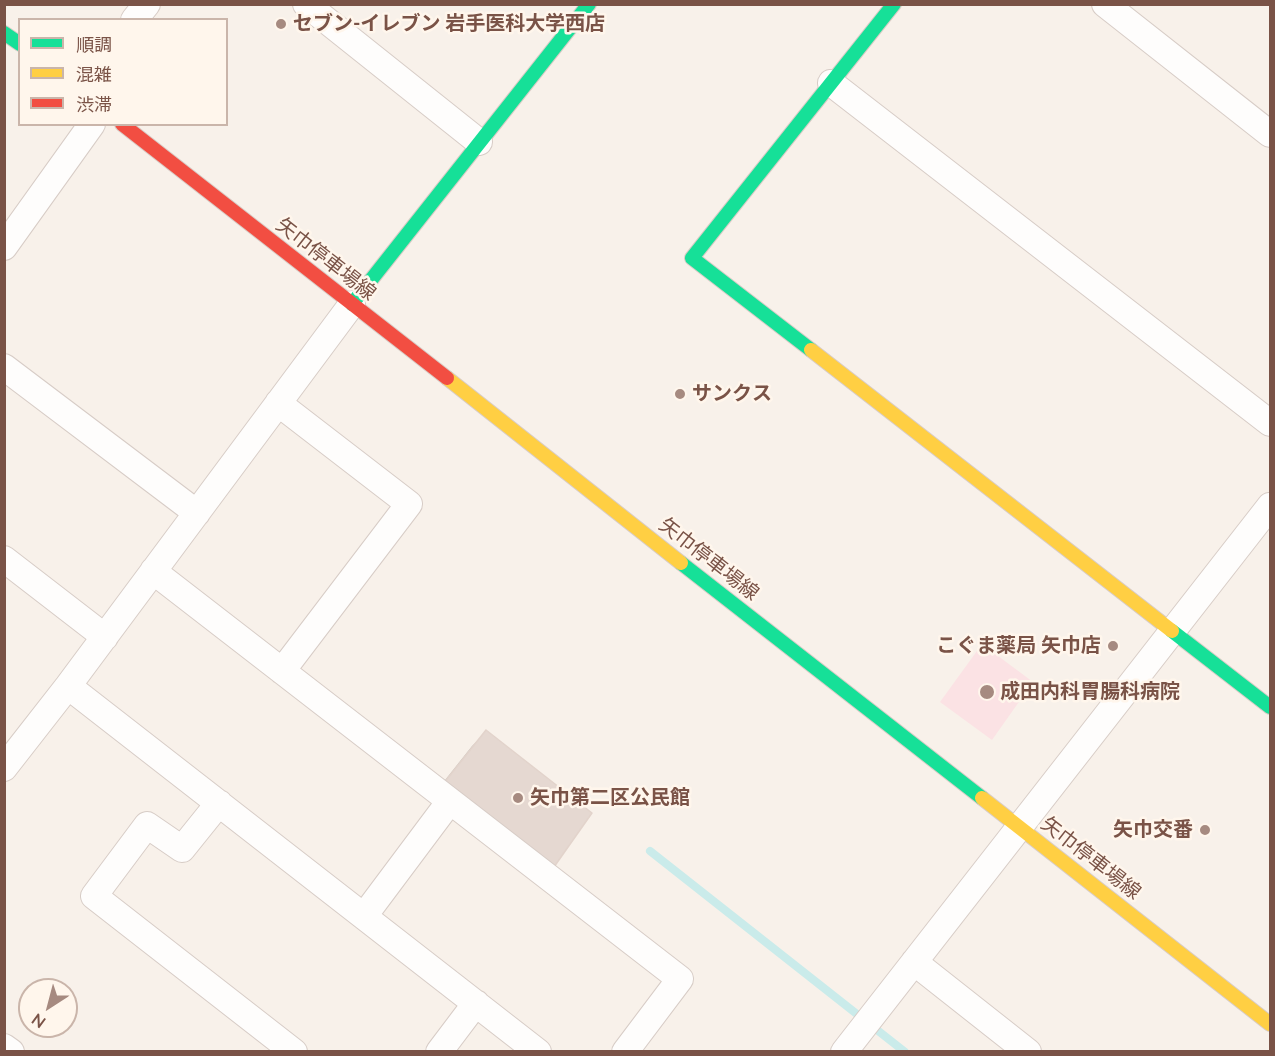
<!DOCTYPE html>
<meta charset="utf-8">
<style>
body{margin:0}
#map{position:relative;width:1275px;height:1056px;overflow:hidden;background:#f8f1ea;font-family:Lato,"Noto Sans JP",sans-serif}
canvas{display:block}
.frame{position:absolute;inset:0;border:6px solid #7a5347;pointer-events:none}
.legend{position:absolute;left:18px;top:18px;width:210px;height:108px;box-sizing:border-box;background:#fff6ec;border:2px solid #cab5aa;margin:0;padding:8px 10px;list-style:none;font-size:18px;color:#7a5347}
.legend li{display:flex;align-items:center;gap:12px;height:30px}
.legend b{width:30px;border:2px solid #cab5aa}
.north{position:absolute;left:18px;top:978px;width:60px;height:60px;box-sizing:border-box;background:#fff6ec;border:2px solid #cab5aa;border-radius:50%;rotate:216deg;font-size:16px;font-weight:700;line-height:24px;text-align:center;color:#7a5347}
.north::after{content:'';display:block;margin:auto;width:21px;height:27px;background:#a68a80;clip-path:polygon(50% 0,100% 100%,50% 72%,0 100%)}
</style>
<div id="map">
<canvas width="1275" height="1056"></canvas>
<div class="frame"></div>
<ul class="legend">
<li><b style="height:8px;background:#16e098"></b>順調</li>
<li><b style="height:8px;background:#ffcf43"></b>混雑</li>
<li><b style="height:8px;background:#f24e42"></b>渋滞</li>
</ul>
<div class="north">N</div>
</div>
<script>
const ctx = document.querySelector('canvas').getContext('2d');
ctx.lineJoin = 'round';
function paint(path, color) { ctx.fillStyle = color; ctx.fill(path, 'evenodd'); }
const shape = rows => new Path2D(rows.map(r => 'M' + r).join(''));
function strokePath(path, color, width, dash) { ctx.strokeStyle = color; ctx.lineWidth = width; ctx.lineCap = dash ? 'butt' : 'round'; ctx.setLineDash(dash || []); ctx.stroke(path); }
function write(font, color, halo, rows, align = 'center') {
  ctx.font = font + ' Lato,"Noto Sans JP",sans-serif'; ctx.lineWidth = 5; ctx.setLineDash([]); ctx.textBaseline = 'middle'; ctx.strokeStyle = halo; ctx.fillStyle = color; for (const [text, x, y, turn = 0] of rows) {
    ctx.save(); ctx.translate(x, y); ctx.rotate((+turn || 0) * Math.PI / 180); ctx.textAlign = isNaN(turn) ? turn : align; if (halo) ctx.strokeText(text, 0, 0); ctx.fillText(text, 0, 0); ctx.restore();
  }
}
const medical = shape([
 [982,644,1033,682,992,740,940,702]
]);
const shadow = shape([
 [486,732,590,813,430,799,472,746]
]);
const stream = shape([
 [650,851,905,1052]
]);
const building = shape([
 [486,730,592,813,554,867,443,784,486,730]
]);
const street = shape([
 [306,4,479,142],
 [1105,4,1270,134],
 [134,20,147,4],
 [831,83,1270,423],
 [4,247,92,124],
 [4,367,197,513],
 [278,403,409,504,282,671],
 [4,559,105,637],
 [153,571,680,979,625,1052],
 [68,686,538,1052],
 [4,768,68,686,352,304],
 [219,803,182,849,147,825,94,896,294,1052],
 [364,916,450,801],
 [914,962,1028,1052],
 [4,1047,11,1052],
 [439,1052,476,1003],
 [844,1052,1270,506]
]);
const fast = shape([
 [4,33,20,44],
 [352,304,589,4],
 [811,350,692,258,894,4],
 [681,563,982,798],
 [1172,631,1270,707]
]);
const slow = shape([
 [811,350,1172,631],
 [447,378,681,563],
 [982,798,1270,1024]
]);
const jam = shape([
 [122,124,447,378]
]);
const markers = [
 [281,24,6,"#a68a80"],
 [680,394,6,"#a68a80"],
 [1113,646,6,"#a68a80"],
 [987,692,8,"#a68a80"],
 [518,798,6,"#a68a80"],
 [1205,830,6,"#a68a80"]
];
const poiNames = [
 ["セブン-イレブン 岩手医科大学西店",293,24],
 ["サンクス",692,394],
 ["こぐま薬局 矢巾店",1101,646,"right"],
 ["成田内科胃腸科病院",1000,692],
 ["矢巾第二区公民館",530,798],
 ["矢巾交番",1193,830,"right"]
];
const streetNames = [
 ["矢巾停車場線",326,259,38],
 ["矢巾停車場線",709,559,38],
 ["矢巾停車場線",1091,858,38]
];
paint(medical, '#fbe2e4');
paint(shadow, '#0003');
strokePath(stream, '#caebea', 8);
paint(building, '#e5d8d1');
strokePath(building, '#e2d3cb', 1.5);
strokePath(street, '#d7ccc6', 28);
strokePath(fast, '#d8ccc6', 16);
strokePath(slow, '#d8ccc6', 16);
strokePath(jam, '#d8ccc6', 16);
strokePath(street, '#fefdfc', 26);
strokePath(fast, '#16e098', 14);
strokePath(slow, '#ffcf43', 14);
strokePath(jam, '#f24e42', 14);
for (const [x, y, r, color] of markers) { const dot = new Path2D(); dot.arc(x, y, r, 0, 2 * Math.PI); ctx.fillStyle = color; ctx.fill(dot); strokePath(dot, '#fff6ec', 2); }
write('bold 20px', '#7a5347', '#fff6ec', poiNames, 'left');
write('20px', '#7a5347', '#fff6ec', streetNames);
</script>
